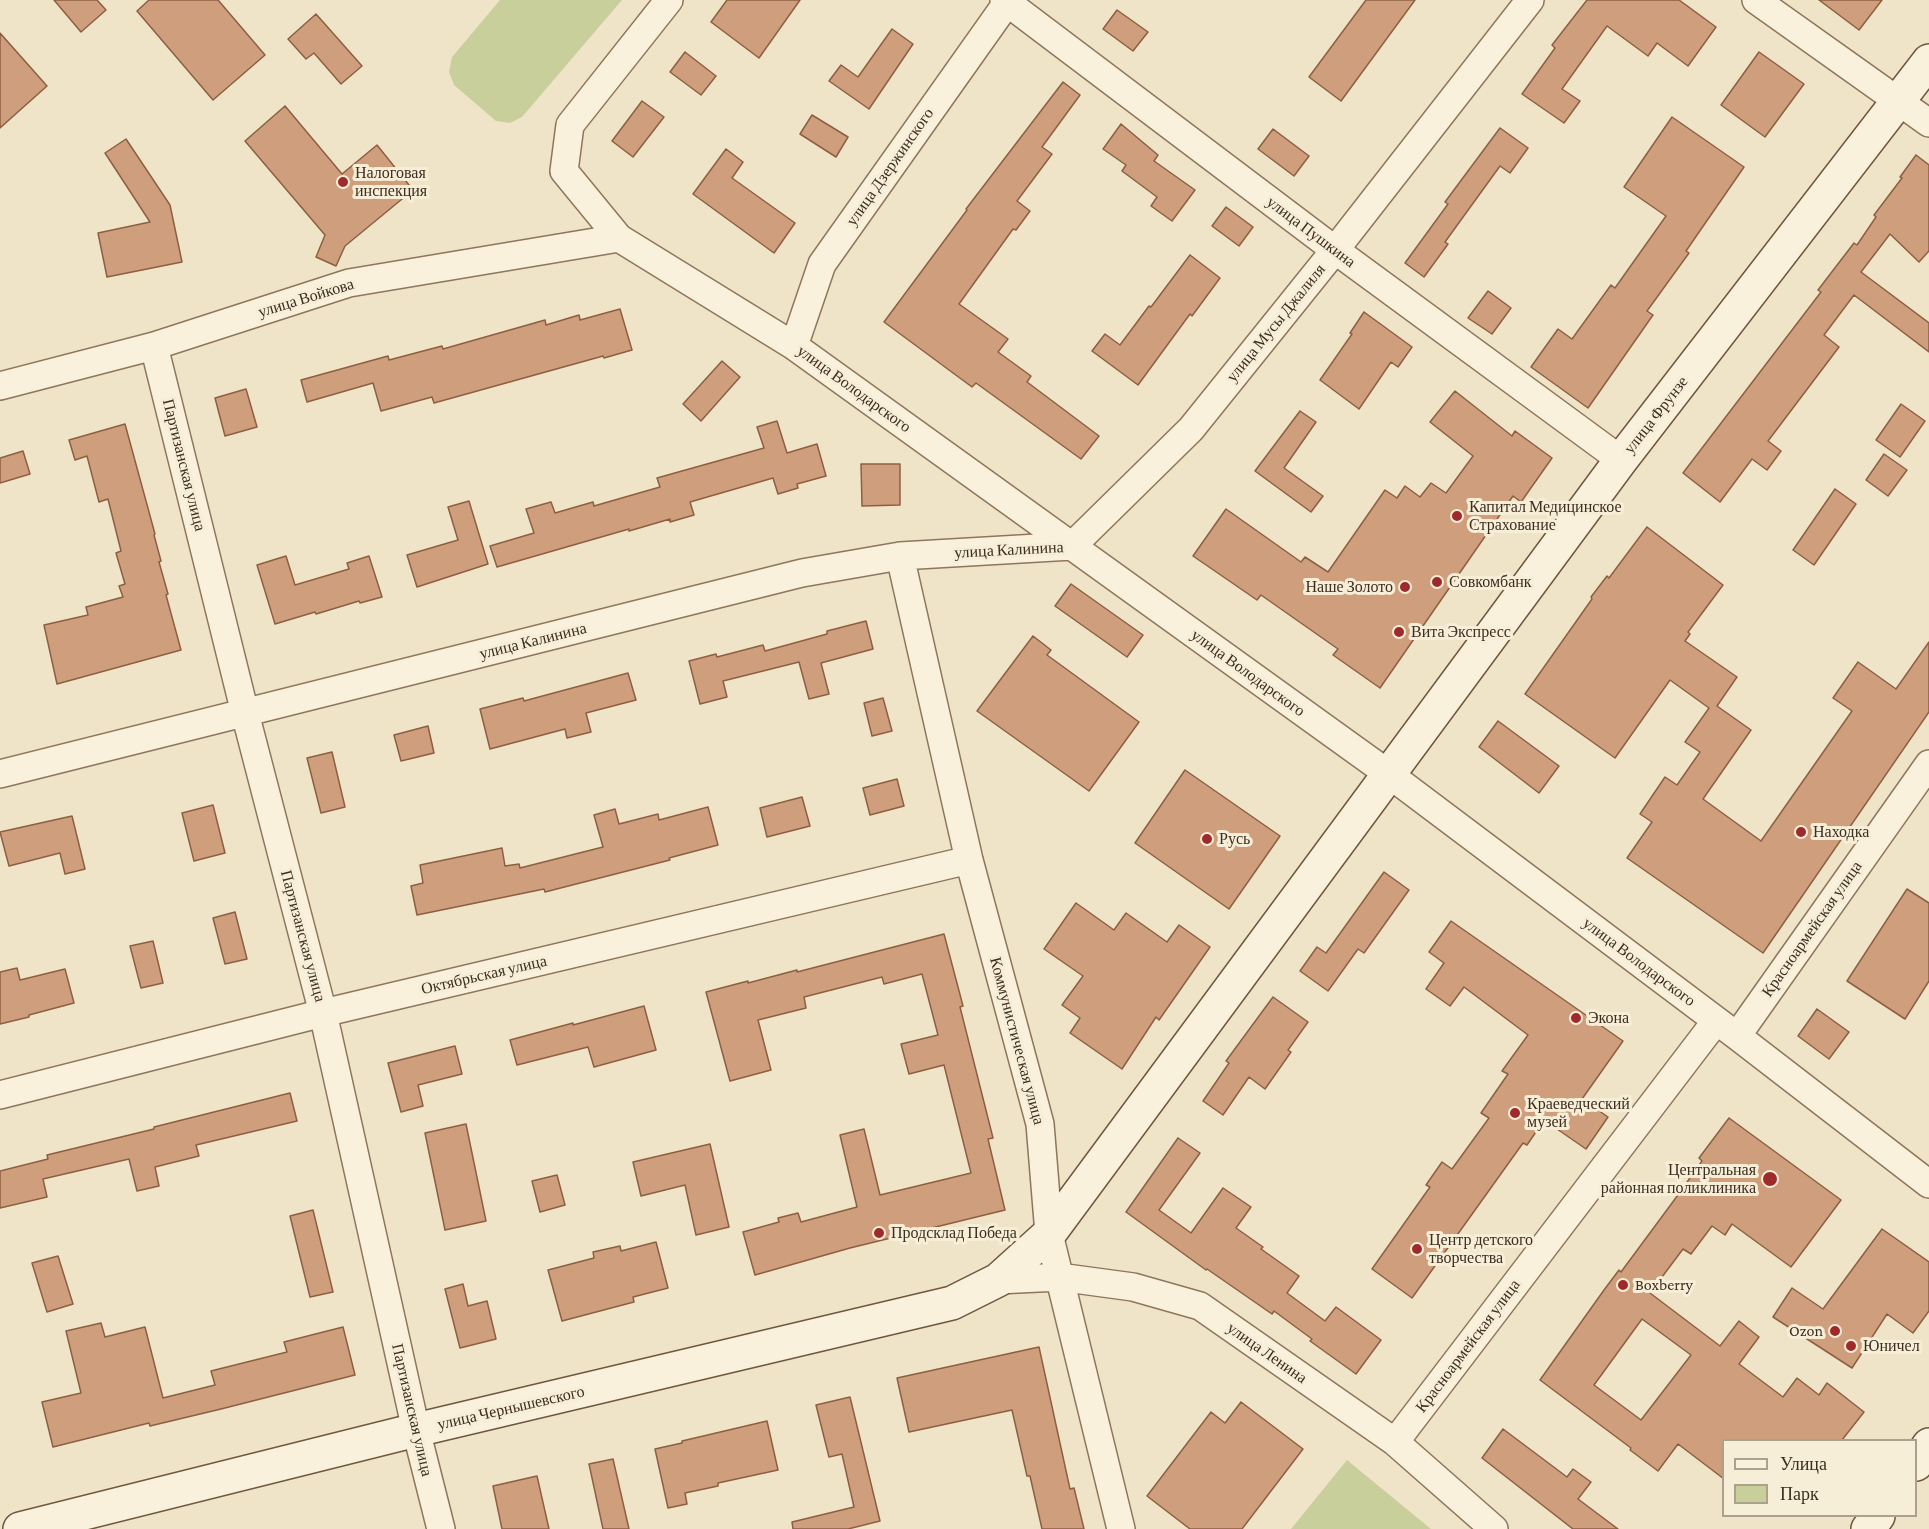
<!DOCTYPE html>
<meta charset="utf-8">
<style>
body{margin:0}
#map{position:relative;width:1929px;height:1529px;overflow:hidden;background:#f0e4c8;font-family:"Crimson Pro",serif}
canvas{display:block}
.legend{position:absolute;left:1722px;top:1439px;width:195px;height:78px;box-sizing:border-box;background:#f7eed8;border:2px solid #ada18e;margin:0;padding:8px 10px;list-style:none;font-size:18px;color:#3d2e20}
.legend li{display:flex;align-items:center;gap:12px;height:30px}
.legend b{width:30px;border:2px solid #ada18e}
</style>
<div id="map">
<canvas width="1929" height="1529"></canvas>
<ul class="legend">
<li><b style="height:8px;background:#faf1dc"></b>Улица</li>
<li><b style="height:16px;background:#c9cf9b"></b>Парк</li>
</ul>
</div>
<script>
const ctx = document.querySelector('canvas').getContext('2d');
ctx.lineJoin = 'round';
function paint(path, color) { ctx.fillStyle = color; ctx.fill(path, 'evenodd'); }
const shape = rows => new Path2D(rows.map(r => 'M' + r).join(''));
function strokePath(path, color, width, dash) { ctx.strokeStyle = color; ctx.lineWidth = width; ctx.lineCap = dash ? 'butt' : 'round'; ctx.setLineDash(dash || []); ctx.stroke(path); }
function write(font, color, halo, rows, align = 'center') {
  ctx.font = font + ' "Crimson Pro",serif'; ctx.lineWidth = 6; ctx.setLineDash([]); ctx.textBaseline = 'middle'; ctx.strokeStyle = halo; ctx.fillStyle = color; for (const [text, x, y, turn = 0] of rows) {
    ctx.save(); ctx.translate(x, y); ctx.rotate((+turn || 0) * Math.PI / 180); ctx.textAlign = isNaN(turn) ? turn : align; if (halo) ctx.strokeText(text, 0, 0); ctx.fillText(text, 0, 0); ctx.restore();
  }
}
const green = shape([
 [500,0,622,0,522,117,510,123,496,121,454,85,449,72,452,57],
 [1347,1460,1431,1529,1291,1529]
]);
const building = shape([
 [54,0,97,0,106,10,81,32,54,0],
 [149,0,218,0,265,55,213,100,137,11,149,0],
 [727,0,800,0,759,58,711,22,727,0],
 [1366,0,1415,0,1341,101,1309,77,1366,0],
 [1587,0,1679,0,1716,27,1688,66,1657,43,1648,56,1607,26,1562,89,1580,101,1564,123,1522,94,1555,48,1552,45,1587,0],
 [1819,0,1882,0,1859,30,1819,0],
 [1117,10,1148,32,1133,51,1103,29,1117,10],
 [316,14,362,66,341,84,314,53,306,59,288,39,316,14],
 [892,29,913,44,869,109,829,81,841,65,858,77,892,29],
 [0,33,47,86,0,128,0,33],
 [685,52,716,76,701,95,670,72,685,52],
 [1759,52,1804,84,1765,137,1721,105,1759,52],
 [1063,82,1080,95,1042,147,1052,154,1017,201,1030,211,1016,230,1013,229,959,304,1008,339,998,352,1031,376,1027,382,1099,436,1081,459,976,383,972,387,884,322,967,210,966,209,1063,82],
 [642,101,664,117,633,157,612,141,642,101],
 [285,106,342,174,377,145,413,190,345,246,336,266,316,257,325,235,245,141,285,106],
 [812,115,848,137,836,157,800,134,812,115],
 [1672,117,1744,167,1686,251,1689,253,1647,311,1653,315,1588,408,1531,367,1558,329,1572,339,1611,285,1615,288,1666,216,1624,187,1672,117],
 [1121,124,1158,155,1154,161,1195,190,1172,221,1151,206,1157,197,1122,171,1126,165,1103,149,1121,124],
 [1500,128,1528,148,1510,173,1500,166,1445,242,1448,244,1424,277,1405,263,1448,204,1445,202,1500,128],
 [1273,129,1309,156,1294,176,1258,149,1273,129],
 [126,139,170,205,182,262,107,277,98,233,150,222,105,153,126,139],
 [726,149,743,162,732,178,795,223,774,253,693,194,726,149],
 [1916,155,1929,165,1929,251,1919,262,1890,234,1861,272,1929,323,1929,352,1854,295,1824,335,1839,347,1768,441,1781,451,1767,470,1752,459,1720,502,1683,473,1821,292,1818,290,1854,243,1857,245,1876,217,1874,215,1902,178,1900,177,1916,155],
 [1226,207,1253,227,1239,246,1212,226,1226,207],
 [1190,255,1220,278,1192,316,1190,314,1138,385,1092,351,1105,334,1120,345,1149,306,1151,307,1190,255],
 [1488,291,1511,308,1492,334,1468,318,1488,291],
 [620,309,632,350,604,358,603,356,434,403,432,397,381,411,373,383,307,402,301,380,388,356,389,360,442,346,443,349,545,320,546,325,579,315,580,320,620,309],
 [1364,312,1412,347,1398,367,1391,362,1359,409,1320,380,1352,334,1350,333,1364,312],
 [722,361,740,377,701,421,683,404,722,361],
 [246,389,257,427,225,436,215,398,246,389],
 [1455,391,1512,436,1515,431,1552,458,1521,502,1513,496,1380,688,1333,655,1338,649,1261,595,1257,600,1193,556,1226,509,1301,562,1305,557,1328,572,1385,490,1397,498,1405,486,1420,497,1431,483,1446,493,1473,456,1430,422,1455,391],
 [1901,404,1925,421,1900,457,1876,440,1901,404],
 [1300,411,1316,422,1284,468,1323,496,1311,512,1255,471,1300,411],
 [777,421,787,453,817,444,826,476,797,484,798,488,778,494,773,478,690,502,694,515,670,522,670,519,629,531,629,529,497,567,490,546,534,533,526,509,551,502,555,513,593,502,594,506,660,487,657,478,764,448,757,427,777,421],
 [125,424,155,534,154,535,161,561,159,562,168,594,166,595,181,650,57,684,44,625,88,615,86,607,123,597,119,586,125,584,116,553,121,551,108,499,99,502,87,456,75,460,69,440,125,424],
 [23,451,30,474,0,483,0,458,23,451],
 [1884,454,1907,470,1888,496,1866,480,1884,454],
 [861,464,900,464,900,505,862,506,861,464],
 [1835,489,1856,504,1814,565,1793,550,1835,489],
 [469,501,488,564,417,587,407,555,458,540,448,507,469,501],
 [1647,527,1723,585,1688,632,1690,634,1685,641,1737,677,1717,706,1751,730,1703,799,1761,841,1852,711,1833,698,1858,662,1896,689,1929,642,1929,712,1763,953,1627,858,1652,822,1640,814,1665,777,1677,785,1700,752,1685,742,1709,708,1670,680,1615,758,1525,694,1592,599,1591,597,1607,576,1609,578,1647,527],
 [286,556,295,585,349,569,347,563,369,556,382,597,360,603,359,601,316,614,315,612,275,624,257,565,286,556],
 [1071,584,1143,635,1127,657,1055,606,1071,584],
 [866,621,873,649,821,663,829,694,809,699,799,662,723,681,727,697,700,704,689,661,716,654,717,657,763,645,765,651,827,634,827,631,866,621],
 [1033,636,1051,650,1047,655,1139,722,1089,791,977,711,1033,636],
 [628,673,636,700,586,713,591,732,567,738,565,729,490,749,480,709,523,698,524,701,628,673],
 [883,698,892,731,872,736,864,703,883,698],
 [1498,721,1559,766,1539,793,1479,747,1498,721],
 [428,726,434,753,401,761,394,735,428,726],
 [332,752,345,807,321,813,307,758,332,752],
 [1185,770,1280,836,1229,909,1135,843,1185,770],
 [897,779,904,806,870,815,863,788,897,779],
 [802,797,810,826,767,837,760,808,802,797],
 [213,805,225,853,194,861,182,813,213,805],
 [708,807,718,845,669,858,670,860,545,892,544,889,417,915,411,886,423,883,420,865,502,848,505,866,519,864,520,868,603,847,594,815,615,809,619,824,658,814,659,820,708,807],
 [72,816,85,869,65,874,60,853,9,866,0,832,72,816],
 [1384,872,1409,890,1364,953,1358,949,1328,991,1300,971,1317,947,1326,953,1384,872],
 [1907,889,1929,903,1929,981,1905,1019,1847,981,1907,889],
 [1076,903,1114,930,1126,913,1167,942,1179,925,1210,947,1159,1020,1156,1017,1122,1069,1070,1033,1080,1018,1062,1005,1083,976,1044,949,1076,903],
 [235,912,247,959,225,964,213,918,235,912],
 [1451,921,1623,1041,1582,1099,1608,1117,1586,1149,1544,1120,1527,1145,1523,1143,1412,1298,1372,1269,1430,1187,1426,1185,1442,1162,1452,1169,1489,1118,1481,1113,1508,1074,1502,1071,1528,1035,1464,987,1450,1006,1426,989,1444,963,1429,952,1451,921],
 [944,934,963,1006,960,1007,993,1138,988,1139,1005,1210,850,1248,755,1275,743,1232,779,1222,778,1218,798,1213,801,1222,857,1207,840,1135,864,1129,880,1195,971,1173,944,1065,909,1074,901,1044,938,1035,922,974,884,984,882,977,804,997,806,1008,758,1020,771,1070,730,1081,706,992,748,981,748,983,797,970,797,972,944,934],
 [153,941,163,983,141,988,130,946,153,941],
 [17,968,20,980,65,969,74,1003,29,1015,29,1017,0,1024,0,972,17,968],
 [1273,997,1308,1022,1288,1050,1291,1052,1265,1089,1249,1077,1223,1115,1203,1101,1229,1063,1226,1061,1273,997],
 [644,1006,656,1050,594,1067,588,1047,517,1065,510,1040,573,1023,573,1025,644,1006],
 [1817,1009,1849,1032,1829,1059,1798,1036,1817,1009],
 [455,1046,462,1074,418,1085,423,1106,401,1112,388,1063,455,1046],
 [290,1093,297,1121,196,1145,199,1156,155,1167,159,1186,137,1191,129,1159,43,1179,47,1197,0,1208,0,1171,48,1159,47,1155,154,1129,154,1127,290,1093],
 [1729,1118,1841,1200,1791,1267,1732,1224,1725,1235,1712,1226,1691,1254,1683,1249,1650,1293,1720,1346,1739,1321,1759,1337,1739,1364,1783,1397,1797,1378,1819,1395,1827,1383,1864,1412,1842,1440,1724,1440,1724,1479,1678,1444,1658,1471,1630,1450,1631,1448,1540,1380,1604,1290,1619,1270,1621,1272,1675,1199,1702,1161,1699,1158,1729,1118],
 [1642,1319,1691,1355,1641,1420,1594,1385,1642,1319],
 [466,1124,486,1221,445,1230,425,1133,466,1124],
 [1178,1138,1200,1153,1159,1210,1191,1233,1223,1188,1251,1207,1236,1228,1263,1247,1261,1249,1299,1276,1287,1293,1325,1321,1336,1307,1381,1340,1356,1374,1310,1341,1312,1339,1274,1311,1272,1314,1207,1269,1206,1270,1126,1212,1178,1138],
 [710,1144,729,1227,696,1235,685,1185,641,1196,633,1162,710,1144],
 [557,1175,565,1205,540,1212,532,1181,557,1175],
 [313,1210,333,1292,310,1297,290,1216,313,1210],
 [1882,1229,1929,1262,1929,1311,1913,1333,1887,1314,1852,1368,1773,1317,1792,1288,1823,1309,1882,1229],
 [656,1242,668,1288,633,1297,634,1302,562,1321,548,1270,594,1258,593,1252,620,1246,621,1251,656,1242],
 [58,1256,73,1304,47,1312,32,1263,58,1256],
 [463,1284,468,1306,487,1301,496,1339,460,1348,445,1289,463,1284],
 [101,1323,105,1337,145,1327,163,1398,215,1385,211,1371,287,1352,284,1342,343,1327,355,1375,221,1409,150,1426,149,1423,53,1447,42,1402,81,1393,66,1331,101,1323],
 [1039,1347,1070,1489,1074,1488,1084,1529,1042,1529,1030,1476,1027,1476,1012,1410,909,1432,897,1378,1039,1347],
 [850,1397,880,1521,848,1529,793,1529,792,1522,854,1507,842,1454,829,1457,816,1405,850,1397],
 [1241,1402,1303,1449,1242,1529,1190,1529,1147,1496,1211,1412,1225,1423,1241,1402],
 [767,1421,778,1470,718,1483,718,1486,685,1493,687,1504,668,1508,655,1449,682,1443,682,1441,767,1421],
 [1503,1429,1567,1477,1573,1469,1591,1482,1578,1499,1618,1529,1573,1529,1482,1458,1503,1429],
 [613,1459,629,1529,603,1529,589,1464,613,1459],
 [537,1476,549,1529,502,1529,493,1486,537,1476]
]);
const street = shape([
 [669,0,570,125,564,171,619,238,794,346,1390,775,1737,1036,1929,1184],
 [1004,0,1335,250,1621,460],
 [1756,0,1929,123],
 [154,346,245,713,323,1013,416,1430,441,1529],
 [794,346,822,264,1009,0],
 [0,386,154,346,349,283,619,238],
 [900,556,969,860,1040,1124,1049,1234,1121,1529],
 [0,774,802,573,900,556,1072,546,1191,429,1335,250,1530,0],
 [1737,1036,1929,764],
 [0,1095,323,1013,969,860],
 [998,1280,1059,1277,1133,1287,1200,1306,1395,1442,1494,1529],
 [1395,1442,1716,1021]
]);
const secondary = shape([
 [1916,1464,1929,1445],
 [20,1529,416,1430,952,1303,998,1280,1049,1234,1621,460,1929,61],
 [1868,1529,1878,1516]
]);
const markers = [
 [343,182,6,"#9e2a2b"],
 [1457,516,6,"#9e2a2b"],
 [1437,582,6,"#9e2a2b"],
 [1405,587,6,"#9e2a2b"],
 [1399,632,6,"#9e2a2b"],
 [1801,832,6,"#9e2a2b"],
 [1207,839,6,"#9e2a2b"],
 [1576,1018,6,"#9e2a2b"],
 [1515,1113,6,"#9e2a2b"],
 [1770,1179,8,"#9e2a2b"],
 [879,1233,6,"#9e2a2b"],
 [1417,1249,6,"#9e2a2b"],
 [1623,1285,6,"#9e2a2b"],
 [1835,1331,6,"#9e2a2b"],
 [1851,1346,6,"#9e2a2b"]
];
const streetNames = [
 ["улица Дзержинского",890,167,-55],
 ["улица Пушкина",1311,232,37],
 ["улица Войкова",306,298,-17],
 ["улица Мусы Джалиля",1276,323,-51],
 ["улица Володарского",854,389,36],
 ["улица Фрунзе",1656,415,-52],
 ["Партизанская улица",184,465,76],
 ["улица Калинина",1009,550,-3],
 ["улица Калинина",533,641,-14],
 ["улица Володарского",1248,673,36],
 ["Красноармейская улица",1812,929,-55],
 ["Партизанская улица",303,936,75],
 ["улица Володарского",1639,962,37],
 ["Октябрьская улица",484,975,-13],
 ["Коммунистическая улица",1017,1041,75],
 ["Красноармейская улица",1468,1346,-53],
 ["улица Ленина",1267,1353,35],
 ["улица Чернышевского",511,1408,-13],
 ["Партизанская улица",412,1410,77]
];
const poiNames = [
 ["Налоговая",355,173],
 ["инспекция",355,191],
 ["Капитал Медицинское",1469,507],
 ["Страхование",1469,525],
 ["Совкомбанк",1449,582],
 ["Наше Золото",1393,587,"right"],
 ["Вита Экспресс",1411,632],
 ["Находка",1813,832],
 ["Русь",1219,839],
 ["Экона",1588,1018],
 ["Краеведческий",1527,1104],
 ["музей",1527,1122],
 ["Центральная",1756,1170,"right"],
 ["районная поликлиника",1756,1188,"right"],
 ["Продсклад Победа",891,1233],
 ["Центр детского",1429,1240],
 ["творчества",1429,1258],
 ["Boxberry",1635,1285],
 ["Ozon",1823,1331,"right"],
 ["Юничел",1863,1346]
];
paint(green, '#c9cf9b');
paint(building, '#cf9f7d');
strokePath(building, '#8d5f41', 1.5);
strokePath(street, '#8d765c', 30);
strokePath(secondary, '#6f573f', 36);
strokePath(street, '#faf1dc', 27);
strokePath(secondary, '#faf1dc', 33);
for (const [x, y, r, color] of markers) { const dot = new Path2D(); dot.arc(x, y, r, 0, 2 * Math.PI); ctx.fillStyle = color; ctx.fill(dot); strokePath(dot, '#f7eed8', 2); }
write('16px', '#3d2e20', '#f7eed8', streetNames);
write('16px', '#3d2e20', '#f7eed8', poiNames, 'left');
</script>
